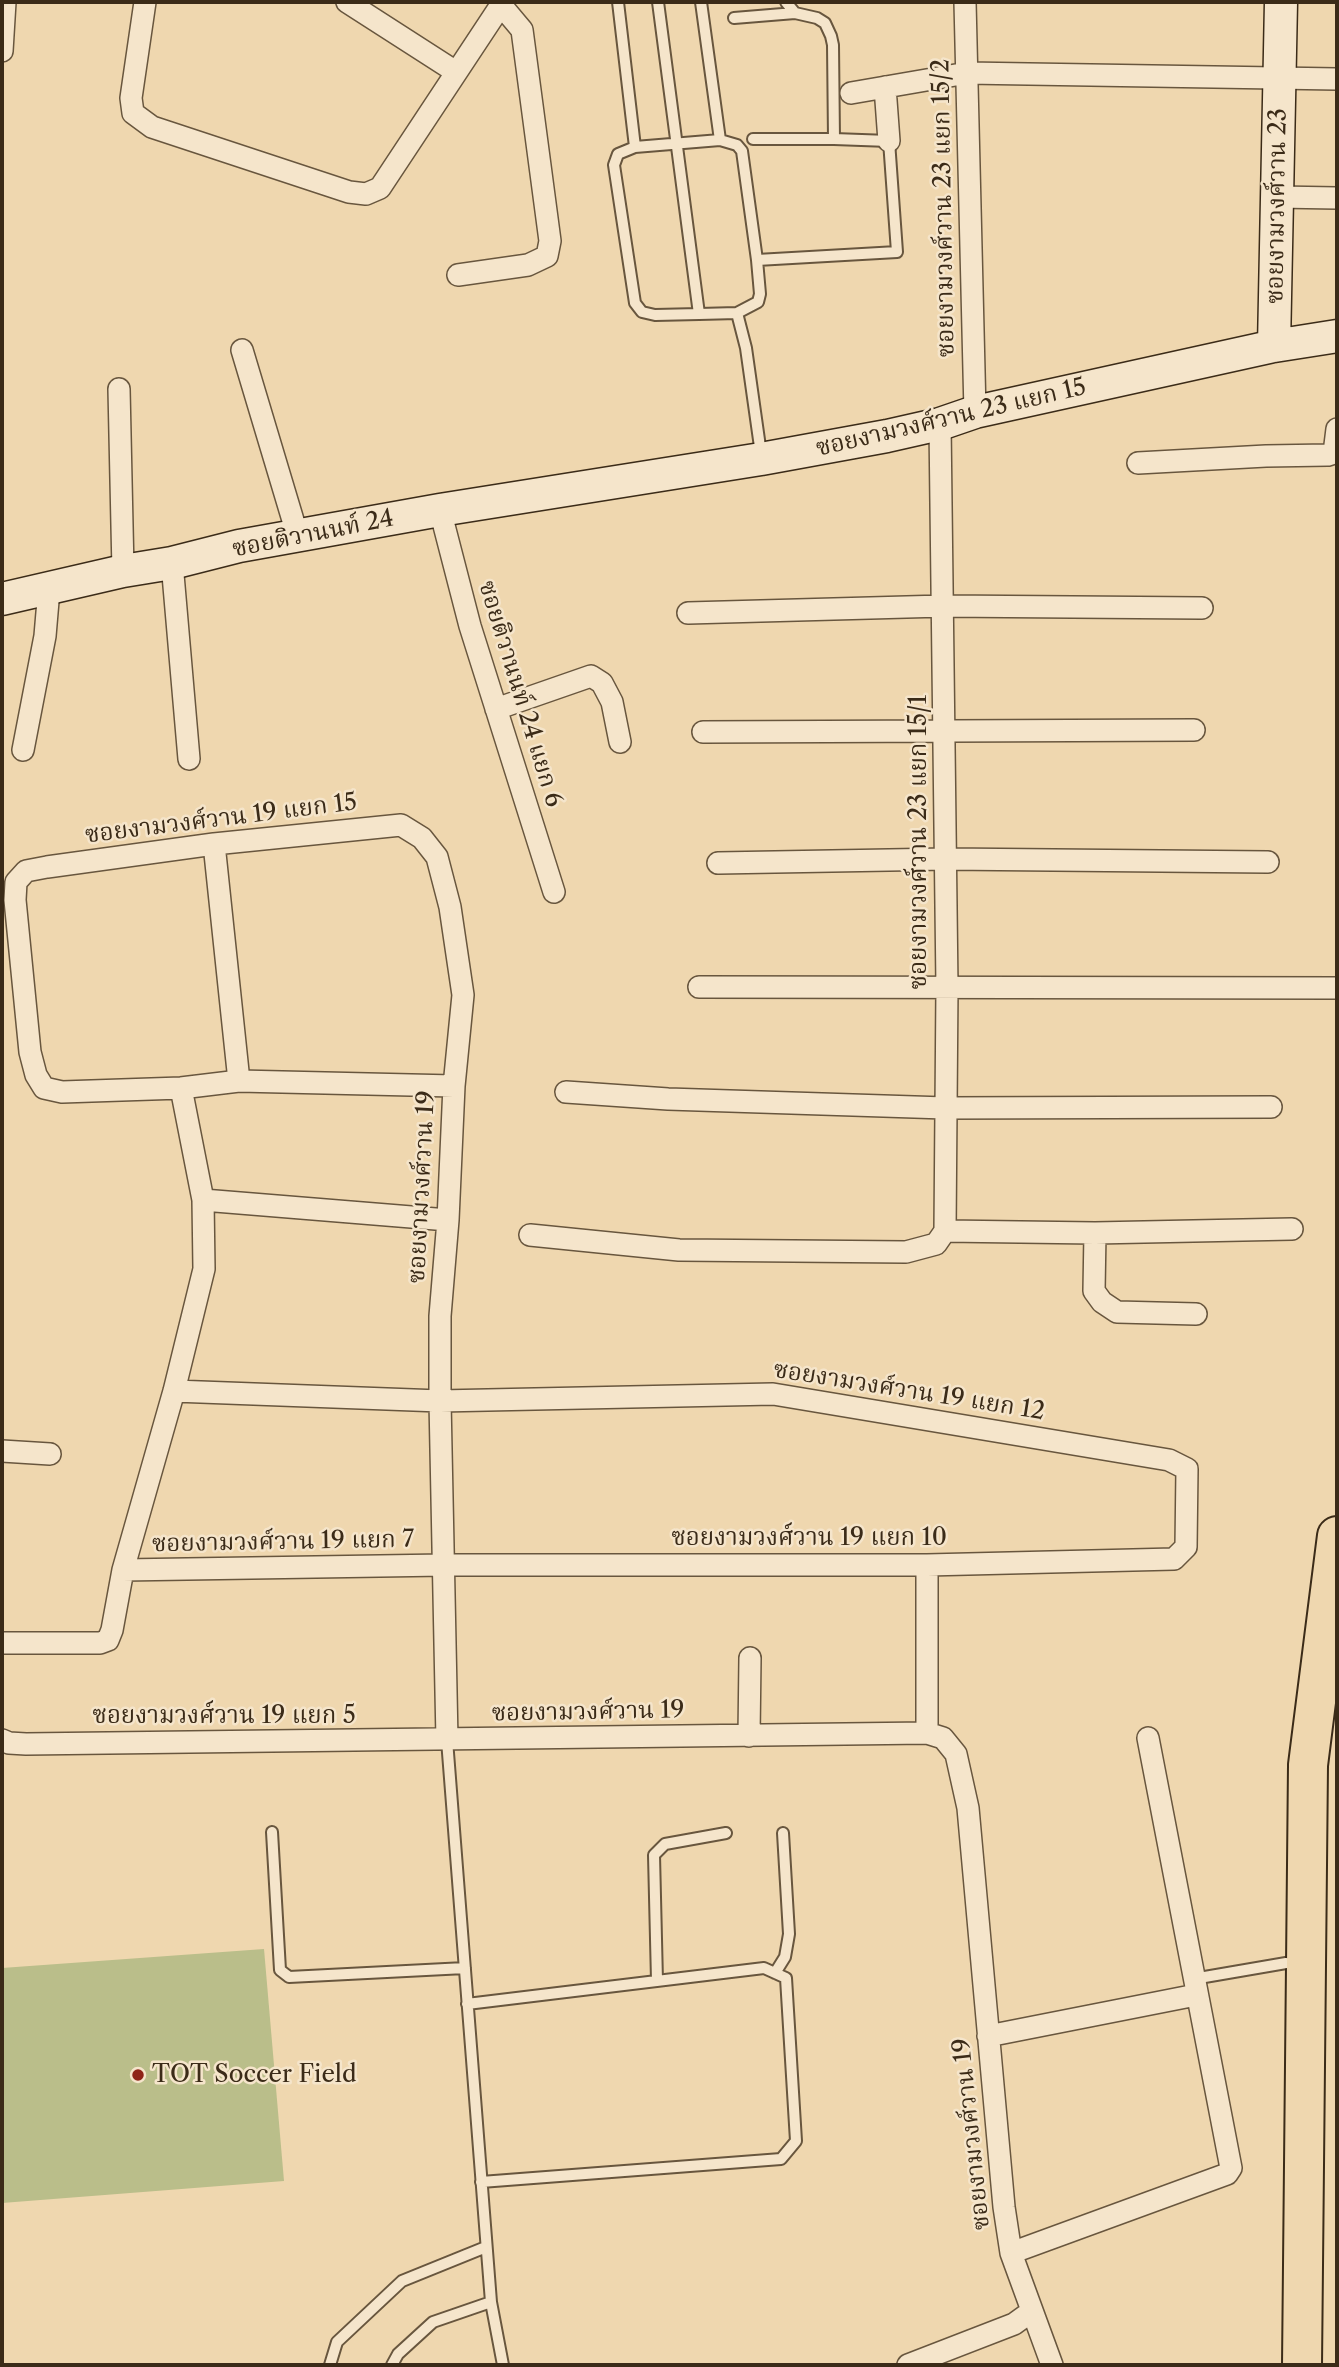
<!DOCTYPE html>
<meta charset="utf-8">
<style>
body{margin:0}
#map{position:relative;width:1339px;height:2367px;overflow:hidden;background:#efd7af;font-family:"Libre Caslon Text",serif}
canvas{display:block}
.frame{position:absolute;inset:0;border:4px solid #3b2b18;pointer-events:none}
</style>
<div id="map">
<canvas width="1339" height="2367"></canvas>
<div class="frame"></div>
</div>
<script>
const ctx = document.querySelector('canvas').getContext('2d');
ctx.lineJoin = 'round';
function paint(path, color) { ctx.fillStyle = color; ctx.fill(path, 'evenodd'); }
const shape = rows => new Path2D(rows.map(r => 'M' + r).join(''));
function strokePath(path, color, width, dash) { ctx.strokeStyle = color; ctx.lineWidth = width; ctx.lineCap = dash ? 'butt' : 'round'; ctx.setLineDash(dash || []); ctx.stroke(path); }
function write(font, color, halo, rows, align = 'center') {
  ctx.font = font + ' "Libre Caslon Text","Noto Serif Thai",serif'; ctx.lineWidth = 5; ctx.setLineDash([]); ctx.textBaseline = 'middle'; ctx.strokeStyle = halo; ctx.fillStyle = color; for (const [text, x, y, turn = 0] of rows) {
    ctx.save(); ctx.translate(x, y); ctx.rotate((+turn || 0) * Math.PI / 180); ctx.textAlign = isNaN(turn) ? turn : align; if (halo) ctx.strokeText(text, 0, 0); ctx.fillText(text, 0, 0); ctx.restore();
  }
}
const green = shape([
 [264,1949,284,2181,2,2203,2,1968]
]);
const lane = shape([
 [618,2,635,147,618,154,614,165,635,303,642,312,655,315,699,314],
 [658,2,699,314,737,313,758,302,760,294,757,260,742,151,737,145,720,140,701,2],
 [734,18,795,13],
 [753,139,834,139],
 [635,147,720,140],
 [757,260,897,252,889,141,834,139,833,45,831,36,825,23,817,18,795,13,786,2],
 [737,313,746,348,761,454],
 [447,1740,491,2302,503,2365],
 [272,1832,280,1970,289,1977,465,1968],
 [775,1973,785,1957,789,1934,783,1833],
 [1193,1979,1286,1963],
 [657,1981,654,1855,665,1844,726,1833],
 [467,2004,764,1968,786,1978,796,2141,781,2159,481,2182],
 [330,2365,337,2342,402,2281,486,2247],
 [392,2365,398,2354,433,2322,491,2302]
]);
const street = shape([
 [145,2,131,98,133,113,152,127,349,192,366,194,380,188,503,2],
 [347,2,456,72],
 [965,2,975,412],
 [2,51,5,2],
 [885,87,889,141],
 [851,93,967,73,1337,79],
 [1277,197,1337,198],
 [458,275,528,265,547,256,550,241,522,30,501,5],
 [242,350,298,537],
 [119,389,123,571],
 [1138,463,1266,456,1328,455,1334,453,1337,429],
 [440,510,470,626,554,892],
 [172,563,189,759],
 [688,613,943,606,1202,608],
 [496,709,591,676,602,683,612,702,620,742],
 [703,732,1194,730],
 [23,750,45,636,49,589],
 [214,844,239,1081],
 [718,863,946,859,1268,862],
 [699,987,1337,988],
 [566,1092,668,1099,945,1108,1271,1107],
 [203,1200,448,1220],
 [945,1231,1095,1233,1292,1229],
 [1095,1233,1094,1291,1102,1302,1117,1312,1196,1314],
 [530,1235,679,1250,906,1252,936,1244,945,1231,947,987,940,424],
 [2,1451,50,1454],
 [927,1565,927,1733],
 [123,1570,444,1565,927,1565,1174,1559,1186,1547,1187,1469,1169,1460,773,1394,440,1401,174,1391],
 [2,1643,100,1643,108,1640,112,1630,123,1570,174,1391,204,1269,203,1200,181,1088],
 [749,1736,750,1658],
 [2,1740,9,1743,26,1744,927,1733,943,1738,956,1754,968,1808,1004,2207,1011,2253,1052,2365],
 [447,1740,440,1401,440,1316,448,1220,454,1086,463,995,450,907,437,857,422,838,401,825,214,844,47,867,26,871,16,882,15,900,30,1052,36,1075,44,1088,62,1092,181,1088,239,1081,454,1086],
 [988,2036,1196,1995],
 [1011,2253,1227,2174,1231,2168,1148,1738],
 [908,2365,1014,2324,1032,2311]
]);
const secondary = shape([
 [1274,346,1281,2],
 [2,599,123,571,172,563,239,546,440,510,761,459,887,436,940,424,975,412,1274,346,1337,336]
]);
const highway = shape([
 [1302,2365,1308,1765,1337,1536]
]);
const markers = [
 [138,2075,7,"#8f2418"]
];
const streetNames = [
 ["ซอยงามวงศ์วาน 23",1277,206,-89],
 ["ซอยงามวงศ์วาน 23 แยก 15/2",944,208,-91],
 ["ซอยงามวงศ์วาน 23 แยก 15",951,418,-13],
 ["ซอยติวานนท์ 24",313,534,-11],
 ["ซอยติวานนท์ 24 แยก 6",520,694,73],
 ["ซอยงามวงศ์วาน 19 แยก 15",221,819,-7],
 ["ซอยงามวงศ์วาน 23 แยก 15/1",919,842,-90],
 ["ซอยงามวงศ์วาน 19",422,1187,-87],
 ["ซอยงามวงศ์วาน 19 แยก 12",909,1391,9],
 ["ซอยงามวงศ์วาน 19 แยก 10",809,1538],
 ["ซอยงามวงศ์วาน 19 แยก 7",283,1542,-1],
 ["ซอยงามวงศ์วาน 19",588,1712,-1],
 ["ซอยงามวงศ์วาน 19 แยก 5",224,1716],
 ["ซอยงามวงศ์วาน 19",972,2134,-96]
];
const poiNames = [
 ["TOT Soccer Field",152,2075]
];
paint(green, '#babe8a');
strokePath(lane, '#68563e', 14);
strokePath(street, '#68563e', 24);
strokePath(secondary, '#3b2b18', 35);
strokePath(highway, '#3b2b18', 42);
strokePath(lane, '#f5e5cb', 10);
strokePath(street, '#f5e5cb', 21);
strokePath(secondary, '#f5e5cb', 32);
strokePath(highway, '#efd7af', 38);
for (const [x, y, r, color] of markers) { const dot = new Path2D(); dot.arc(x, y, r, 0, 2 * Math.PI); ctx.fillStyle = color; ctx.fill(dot); strokePath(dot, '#f5e5cb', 2.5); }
write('24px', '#3b2b18', '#f5e5cb', streetNames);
write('24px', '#3b2b18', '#f5e5cb', poiNames, 'left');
</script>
